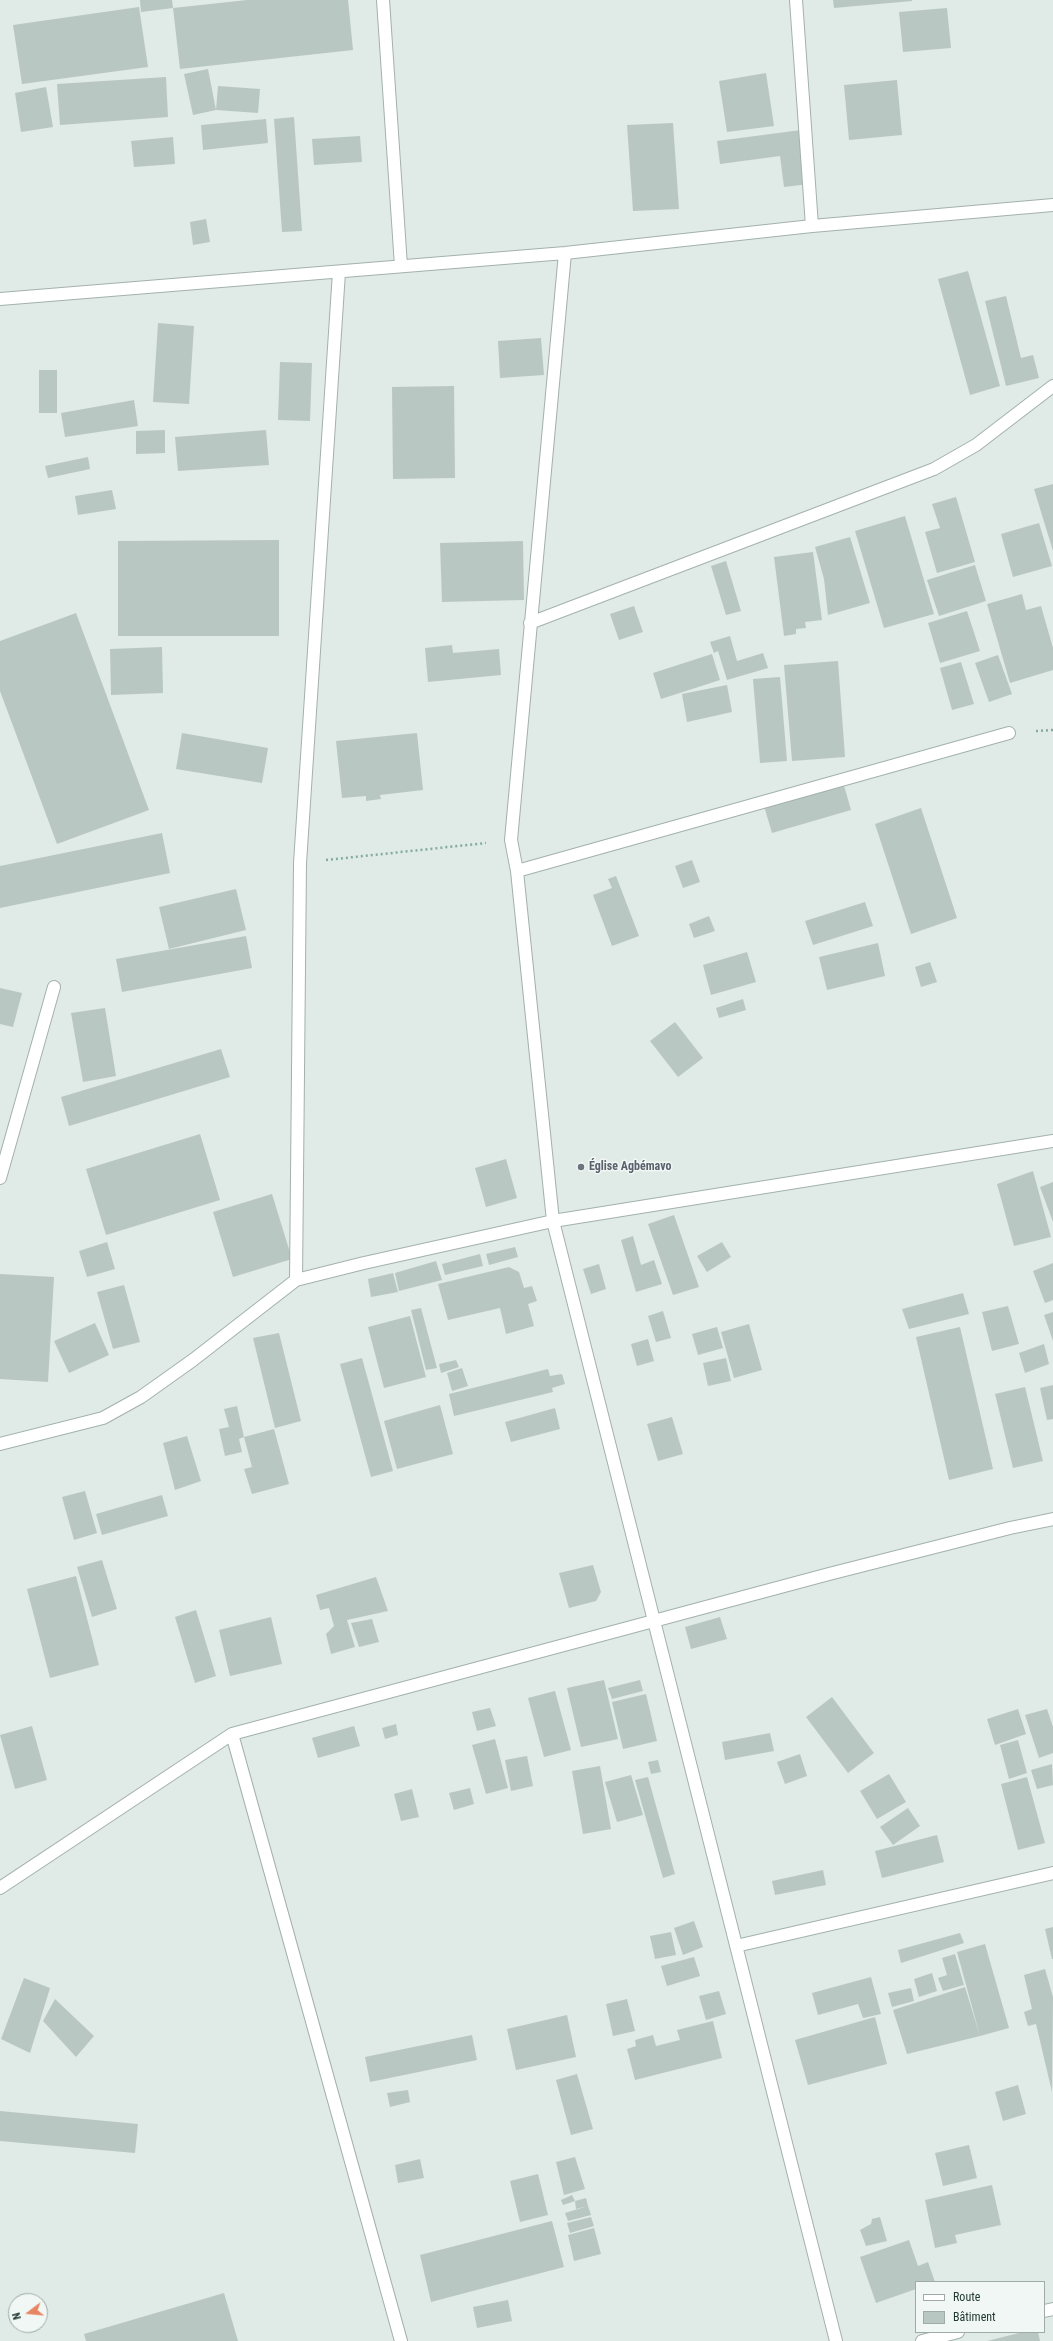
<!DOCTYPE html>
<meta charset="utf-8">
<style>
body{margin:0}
#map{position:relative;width:1053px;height:2341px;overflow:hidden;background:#e0eae6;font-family:"Roboto Condensed",sans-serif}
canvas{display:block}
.legend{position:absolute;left:915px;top:2281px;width:130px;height:52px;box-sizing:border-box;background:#f0f7f4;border:1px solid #9eaba7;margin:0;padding:5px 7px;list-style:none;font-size:12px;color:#223933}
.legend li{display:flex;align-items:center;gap:8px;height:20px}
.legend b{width:20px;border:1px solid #9eaba7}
.north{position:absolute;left:8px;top:2293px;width:40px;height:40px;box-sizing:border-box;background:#f0f7f4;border:1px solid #9eaba7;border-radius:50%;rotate:254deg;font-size:11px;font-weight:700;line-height:16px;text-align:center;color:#223933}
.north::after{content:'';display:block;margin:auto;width:14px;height:18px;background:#e78461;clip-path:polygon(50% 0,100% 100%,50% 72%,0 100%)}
</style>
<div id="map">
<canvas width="1053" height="2341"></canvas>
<ul class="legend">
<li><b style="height:5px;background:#fff"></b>Route</li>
<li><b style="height:11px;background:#b9c7c2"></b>Bâtiment</li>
</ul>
<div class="north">N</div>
</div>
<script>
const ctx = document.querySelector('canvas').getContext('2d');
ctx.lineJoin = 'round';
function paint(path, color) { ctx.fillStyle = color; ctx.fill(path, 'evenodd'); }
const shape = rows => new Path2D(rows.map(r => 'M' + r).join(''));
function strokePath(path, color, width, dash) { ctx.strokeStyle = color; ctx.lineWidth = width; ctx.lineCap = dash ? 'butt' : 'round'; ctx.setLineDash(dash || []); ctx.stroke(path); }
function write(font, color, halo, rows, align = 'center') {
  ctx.font = font + ' "Roboto Condensed",sans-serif'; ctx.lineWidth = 3; ctx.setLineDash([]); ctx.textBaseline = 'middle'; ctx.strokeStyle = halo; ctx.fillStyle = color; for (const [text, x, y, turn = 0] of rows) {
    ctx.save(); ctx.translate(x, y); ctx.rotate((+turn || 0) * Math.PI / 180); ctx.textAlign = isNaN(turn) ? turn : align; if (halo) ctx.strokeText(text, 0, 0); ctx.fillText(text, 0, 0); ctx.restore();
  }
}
const building = shape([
 [140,0,172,0,173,8,141,12],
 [247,0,348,0,353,50,180,69,173,8],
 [833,0,912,0,912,1,834,8],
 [139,7,148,67,22,84,13,25],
 [947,8,951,48,903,52,899,12],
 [208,69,216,110,193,115,184,74],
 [766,73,774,126,727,132,719,81],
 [166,77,168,117,60,125,57,84],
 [897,80,902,135,849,140,844,85],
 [218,86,260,89,258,113,216,110],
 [46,87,53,127,21,132,15,93],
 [294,117,302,231,282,232,274,119],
 [266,119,268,143,203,150,201,125],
 [673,123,679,209,633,211,627,125],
 [801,130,809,184,784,187,780,156,720,164,717,141],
 [360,136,362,162,314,165,312,139],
 [173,137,175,164,134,167,131,141],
 [206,219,210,242,193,245,190,222],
 [968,271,1000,386,970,395,938,279],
 [1006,296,1021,358,1033,355,1039,378,1006,386,985,301],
 [158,323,194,326,189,404,153,402],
 [541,338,544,375,500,378,498,341],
 [280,362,312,363,310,421,278,420],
 [39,370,57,370,57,413,39,413],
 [454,386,455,478,393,479,392,387],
 [134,400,138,426,65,437,61,413],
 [165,430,165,453,136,454,136,431],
 [266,430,269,465,178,471,175,437],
 [88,457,90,469,48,478,45,466],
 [1053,484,1053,551,1034,489],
 [112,490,116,509,78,515,75,496],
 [956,497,975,562,937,573,925,532,940,528,932,504],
 [905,516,934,614,884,628,855,531],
 [1039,523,1052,566,1013,577,1001,534],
 [850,537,870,603,828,615,824,579,815,547],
 [279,540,279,636,118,636,118,541],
 [523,541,524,600,442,602,440,543],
 [813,552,822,620,805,622,806,628,796,629,796,634,784,636,774,557],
 [726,561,741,611,726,615,711,566],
 [975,565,986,601,939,616,927,580],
 [1022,594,1026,610,1041,606,1053,648,1053,670,1010,683,987,604],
 [634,606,643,632,619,640,610,614],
 [967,611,980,651,940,663,928,623],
 [76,613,149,810,57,844,0,691,0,641],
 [730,636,737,661,763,653,768,668,727,680,718,651,714,653,710,642],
 [452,645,453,653,499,649,501,675,428,682,425,648],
 [162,647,163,693,111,695,110,649],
 [712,654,720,680,661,699,653,673],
 [998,655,1012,694,989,702,975,663],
 [838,661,845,757,792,761,784,665],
 [961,662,974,704,952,710,940,668],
 [780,677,787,761,760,763,753,679],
 [727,685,732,712,687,722,682,694],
 [182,733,268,748,262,783,176,769],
 [417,733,423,790,380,795,381,799,366,801,366,796,342,798,336,741],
 [843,782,851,810,772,833,764,806],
 [921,808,957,918,911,934,875,824],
 [162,833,170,873,0,908,0,866],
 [692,860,700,882,683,888,675,866],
 [616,876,639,936,612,946,593,895,612,888,608,879],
 [236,889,246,930,169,949,159,907],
 [865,902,873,926,813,945,805,921],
 [709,916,715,931,694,938,689,924],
 [246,936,252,968,122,992,116,959],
 [878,943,885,976,827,990,819,957],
 [747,952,756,982,711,995,703,965],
 [930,962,937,982,921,987,915,967],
 [0,988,22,993,13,1027,0,1024],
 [743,999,746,1010,719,1018,716,1008],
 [105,1008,116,1076,83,1082,71,1013],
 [675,1022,703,1058,678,1077,650,1041],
 [221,1049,230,1077,69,1126,61,1097],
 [200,1134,220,1200,106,1235,86,1169],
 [506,1159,517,1198,486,1207,475,1168],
 [1033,1171,1051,1237,1014,1246,997,1184],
 [1053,1182,1053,1222,1040,1187],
 [272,1194,292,1259,233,1277,213,1212],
 [674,1215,699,1287,673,1295,648,1224],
 [633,1236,641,1265,654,1260,662,1284,636,1292,621,1240],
 [107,1242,115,1269,87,1277,79,1251],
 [722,1242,731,1257,707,1272,697,1256],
 [515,1247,518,1257,489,1265,486,1254],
 [480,1254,483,1266,445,1275,442,1264],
 [436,1261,442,1280,399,1291,395,1273],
 [1053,1263,1053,1300,1045,1303,1033,1271],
 [599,1264,606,1289,591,1294,583,1269],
 [509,1267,519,1272,524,1288,532,1286,537,1301,528,1304,534,1326,506,1334,500,1308,448,1320,438,1284],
 [393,1273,398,1292,371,1297,368,1279],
 [0,1274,54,1277,48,1382,0,1379],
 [124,1285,140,1342,113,1349,97,1292],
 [963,1293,969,1314,909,1329,902,1309],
 [1008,1306,1019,1344,992,1351,982,1312],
 [421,1308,437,1368,426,1370,411,1310],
 [663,1311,671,1338,656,1342,648,1316],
 [1053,1312,1053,1341,1044,1315],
 [410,1316,426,1377,384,1388,368,1327],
 [95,1323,109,1355,69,1373,54,1341],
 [749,1324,762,1370,734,1378,721,1332],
 [717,1327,723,1348,698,1355,692,1334],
 [960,1327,993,1469,949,1480,916,1337],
 [279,1333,301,1421,275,1428,253,1338],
 [648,1339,654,1361,637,1366,631,1344],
 [1044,1344,1049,1364,1025,1373,1019,1353],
 [362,1358,393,1471,371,1477,340,1364],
 [726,1358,731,1381,708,1386,703,1363],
 [456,1360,459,1367,441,1373,439,1364],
 [462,1368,468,1386,452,1391,447,1373],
 [548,1369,550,1376,562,1374,565,1384,552,1388,553,1392,454,1416,449,1394],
 [1053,1385,1053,1419,1047,1420,1040,1388],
 [1025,1387,1043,1461,1013,1468,995,1394],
 [440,1405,453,1454,397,1469,384,1421],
 [237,1406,244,1437,274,1429,289,1484,252,1494,244,1469,252,1467,244,1437,239,1439,242,1452,225,1456,219,1429,229,1427,224,1409],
 [555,1408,560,1429,511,1442,505,1422],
 [672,1417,683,1454,658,1461,647,1424],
 [187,1436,201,1481,175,1490,163,1443],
 [85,1491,97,1533,74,1540,62,1497],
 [162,1495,168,1516,102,1535,96,1514],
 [102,1560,117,1609,92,1617,77,1567],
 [593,1565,601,1592,596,1601,569,1608,559,1573],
 [76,1576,99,1665,50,1678,27,1589],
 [376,1577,388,1611,347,1620,355,1647,331,1654,326,1634,334,1626,329,1608,320,1610,316,1595],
 [196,1610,216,1676,195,1683,175,1617],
 [271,1617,282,1664,230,1676,219,1630],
 [720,1617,727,1639,691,1649,685,1627],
 [372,1619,379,1642,359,1647,351,1623],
 [604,1680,618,1739,581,1747,567,1688],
 [640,1680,643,1691,612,1699,608,1688],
 [555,1691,571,1750,544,1757,528,1698],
 [646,1694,657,1741,623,1749,612,1702],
 [832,1697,874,1753,848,1773,806,1717],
 [490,1708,496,1726,477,1731,472,1712],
 [1018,1709,1026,1734,995,1745,987,1719],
 [1047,1709,1053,1727,1053,1753,1039,1758,1025,1715],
 [396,1724,398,1735,385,1739,382,1728],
 [32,1726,47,1780,15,1789,0,1735],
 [354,1726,360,1746,318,1758,312,1738],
 [770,1733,774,1751,725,1760,722,1742],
 [495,1739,508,1788,486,1794,472,1745],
 [1018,1740,1027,1773,1009,1779,1000,1745],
 [800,1754,807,1776,785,1784,777,1762],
 [527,1756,533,1786,511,1791,505,1760],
 [658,1760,661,1772,651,1774,648,1762],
 [1052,1764,1053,1785,1037,1789,1031,1770],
 [600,1766,611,1829,583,1834,572,1771],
 [889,1774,906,1802,877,1819,860,1791],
 [631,1775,643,1815,617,1822,605,1782],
 [648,1777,675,1874,663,1878,635,1780],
 [1027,1777,1045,1843,1018,1850,1001,1784],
 [470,1788,474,1804,454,1810,449,1793],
 [412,1789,419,1817,401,1821,394,1794],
 [908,1808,920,1826,893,1845,880,1827],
 [937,1835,944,1862,882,1878,875,1851],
 [823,1870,826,1885,775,1895,772,1881],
 [694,1921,703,1947,683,1955,674,1928],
 [1053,1927,1053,1959,1052,1959,1045,1929],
 [671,1932,676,1955,655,1959,650,1936],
 [960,1933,964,1943,901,1963,898,1950],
 [985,1944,1009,2028,980,2036,957,1952],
 [955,1954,964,1985,943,1991,938,1978,947,1975,942,1958],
 [694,1957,700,1976,667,1986,661,1966],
 [1045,1969,1053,1997,1052,2092,1036,2024,1028,2026,1024,2012,1032,2009,1024,1975],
 [932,1973,937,1991,919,1997,914,1979],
 [871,1977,881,2014,863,2018,858,2004,818,2015,812,1993],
 [24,1978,50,1988,30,2053,1,2039],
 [965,1987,980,2036,907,2054,893,2010],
 [911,1988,914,2001,892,2007,888,1993],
 [719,1991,726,2014,706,2020,699,1996],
 [55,1999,94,2036,76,2057,43,2021],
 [627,1999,635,2031,613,2036,606,2004],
 [567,2015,576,2057,516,2070,507,2029],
 [875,2017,887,2064,808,2085,795,2040],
 [713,2021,722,2058,635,2080,627,2049,636,2046,635,2040,653,2035,656,2046,680,2040,677,2030],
 [472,2035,477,2060,370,2082,365,2057],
 [577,2074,593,2129,571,2135,556,2080],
 [1018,2085,1026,2114,1003,2121,995,2092],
 [408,2090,410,2102,390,2107,387,2093],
 [0,2111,138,2124,135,2153,0,2141],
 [969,2145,977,2178,943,2186,935,2153],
 [575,2157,585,2189,564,2195,556,2162],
 [420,2159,424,2178,398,2183,395,2165],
 [538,2174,548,2215,520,2222,510,2181],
 [992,2185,1001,2225,955,2235,957,2243,935,2248,925,2200],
 [572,2195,575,2201,586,2198,588,2206,576,2209,575,2201,563,2205,561,2200],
 [588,2206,591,2215,568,2221,565,2213],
 [591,2217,594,2226,570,2233,567,2223],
 [880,2217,887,2241,866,2246,860,2230,871,2224,872,2219],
 [552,2221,564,2267,431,2302,420,2255],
 [594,2228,601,2254,574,2261,568,2235],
 [909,2240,918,2266,928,2262,935,2282,916,2282,916,2289,876,2303,860,2257],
 [224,2293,238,2341,86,2341,84,2334],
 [508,2300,512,2321,477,2328,473,2307],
 [1023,2332,1038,2332,1040,2341,987,2341]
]);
const path = shape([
 [1036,731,1053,730],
 [326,860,486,843]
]);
const minor = shape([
 [383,0,401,266],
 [796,0,812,226],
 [565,253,511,840,517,871,553,1221,836,2341],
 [0,299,565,253,812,226,1053,205],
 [530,623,934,469,976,445,1053,386],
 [517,871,1009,733],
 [0,1178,54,987],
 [296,1280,300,863,339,272],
 [0,1444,103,1418,141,1397,193,1360,296,1280,364,1263,553,1221,1053,1141],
 [232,1734,401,2341],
 [0,1888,232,1734,829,1574,1010,1528,1053,1519],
 [736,1946,1053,1873],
 [1044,2311,1053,2309],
 [922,2341,958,2332]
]);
const markers = [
 [581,1167,4,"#6b7280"]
];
const worshipNames = [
 ["Église Agbémavo",589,1167]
];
paint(building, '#b9c7c2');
strokePath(minor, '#a3b1ad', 14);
strokePath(path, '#83ab9f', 2.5, [2, 3]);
strokePath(minor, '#fff', 12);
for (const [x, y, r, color] of markers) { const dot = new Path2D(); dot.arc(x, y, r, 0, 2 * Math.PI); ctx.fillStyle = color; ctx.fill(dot); strokePath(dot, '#f0f7f4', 1.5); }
write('bold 12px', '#5b616d', '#f0f7f4', worshipNames, 'left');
</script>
